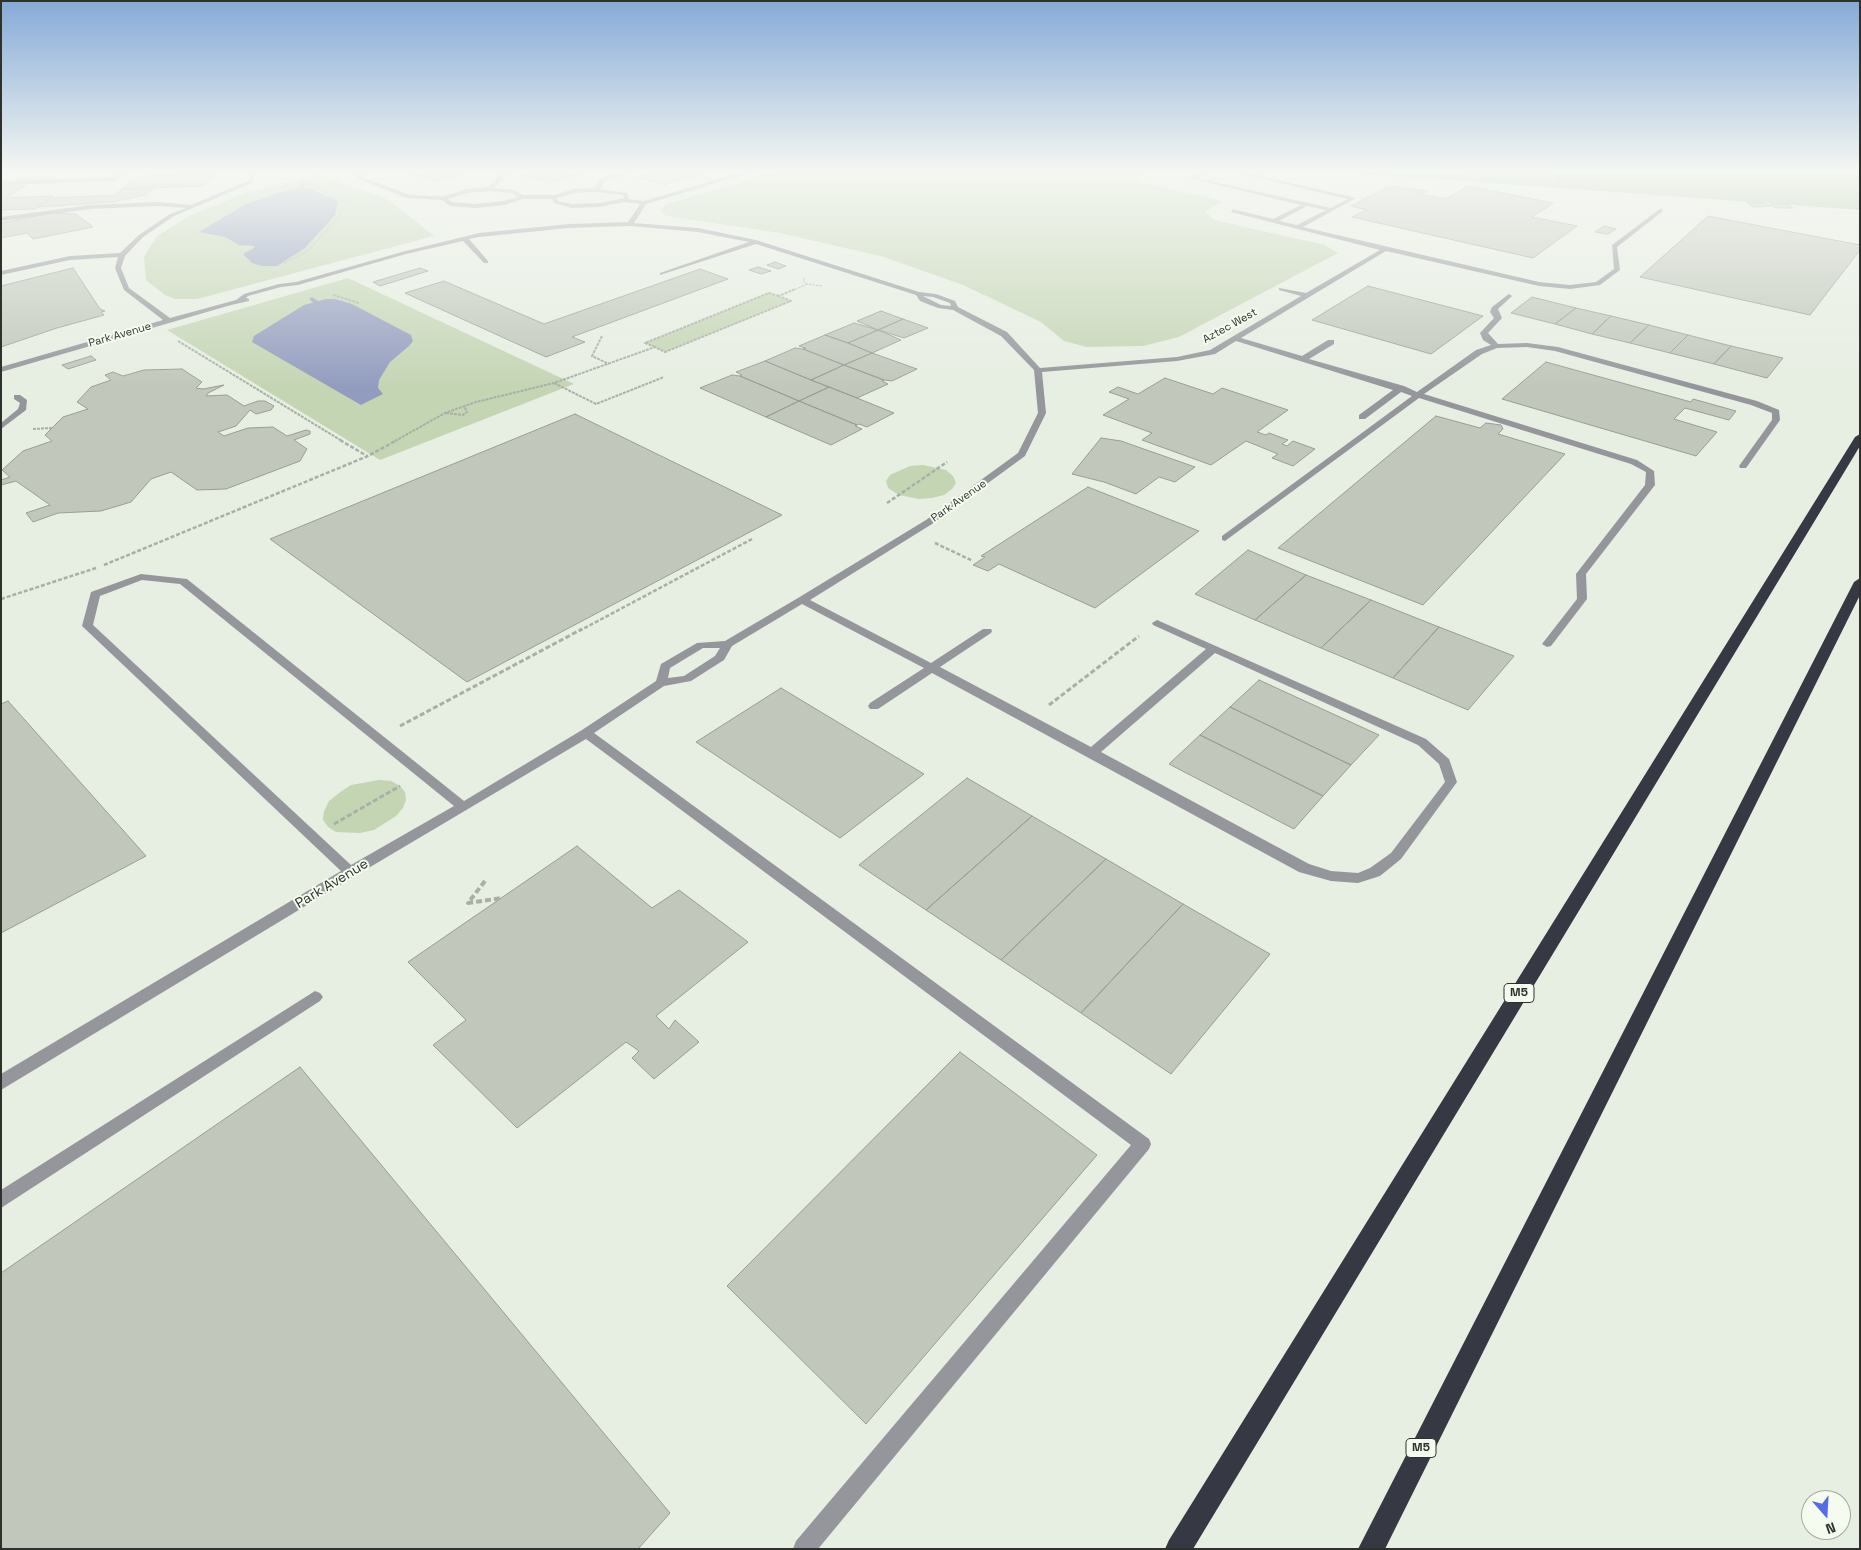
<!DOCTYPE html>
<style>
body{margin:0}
#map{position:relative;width:1861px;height:1550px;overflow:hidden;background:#e7eee2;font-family:"Space Grotesk",sans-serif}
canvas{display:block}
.frame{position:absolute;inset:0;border:2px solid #2f312d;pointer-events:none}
.north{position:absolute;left:1801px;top:1490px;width:50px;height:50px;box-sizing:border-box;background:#f5fbef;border:1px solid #a6aaa1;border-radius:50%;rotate:161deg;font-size:14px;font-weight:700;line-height:20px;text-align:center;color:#2f312d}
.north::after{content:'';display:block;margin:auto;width:18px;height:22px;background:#566ce2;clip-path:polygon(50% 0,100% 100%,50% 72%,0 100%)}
</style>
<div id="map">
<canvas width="1861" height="1550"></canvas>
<div class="frame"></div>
<div class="north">N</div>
</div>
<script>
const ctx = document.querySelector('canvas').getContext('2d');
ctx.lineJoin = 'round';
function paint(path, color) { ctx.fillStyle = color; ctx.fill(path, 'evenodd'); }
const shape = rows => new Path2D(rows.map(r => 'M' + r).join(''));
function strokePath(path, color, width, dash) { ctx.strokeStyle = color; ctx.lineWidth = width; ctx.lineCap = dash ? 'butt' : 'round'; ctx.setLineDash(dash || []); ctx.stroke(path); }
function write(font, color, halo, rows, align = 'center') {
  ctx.font = font + ' "Space Grotesk",sans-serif'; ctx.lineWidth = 4; ctx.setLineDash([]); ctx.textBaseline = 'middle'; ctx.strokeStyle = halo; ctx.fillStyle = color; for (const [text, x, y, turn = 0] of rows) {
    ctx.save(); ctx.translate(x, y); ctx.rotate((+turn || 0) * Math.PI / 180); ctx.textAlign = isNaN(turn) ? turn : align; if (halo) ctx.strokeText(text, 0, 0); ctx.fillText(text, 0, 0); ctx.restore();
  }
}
const green = shape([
 [779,170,1153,171,1133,180,1222,201,1205,212,1214,220,1325,245,1338,253,1179,337,1143,346,1087,347,1064,341,1041,322,963,285,884,257,780,233,666,216,661,211,665,205],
 [1389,171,1553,171,1556,182],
 [323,176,389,200,434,236,197,299,175,299,165,295,146,280,144,257,157,236,191,215,248,192],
 [348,278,574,384,380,460,167,330],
 [769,293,791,301,665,352,645,343],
 [923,465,946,470,953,476,956,483,952,489,944,495,932,498,919,499,899,495,888,488,886,481,890,475,910,466],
 [379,780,391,781,400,786,405,792,406,800,403,808,396,816,374,830,360,833,336,832,328,827,323,820,324,811,329,801,339,793,351,785]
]);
const forest = shape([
 [1325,171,1389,171,1556,182,1553,171,1799,171,1860,176,1860,210]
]);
const water = shape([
 [300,188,309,188,338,201,335,215,305,248,277,266,262,266,252,263,243,254,254,248,254,246,239,245,225,237,199,232,246,204,281,192],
 [326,299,335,299,352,304,411,335,413,341,409,346,390,362,379,380,378,388,383,394,361,405,252,342,254,336,304,305]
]);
const stream = shape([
 [303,182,307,183,302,189,298,189,303,182],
 [312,297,318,301,318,303,314,303,310,300,310,298,312,297]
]);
const building = shape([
 [180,170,220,170,203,186,122,189,136,177,175,175,180,170],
 [403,170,478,170,434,182,403,170],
 [538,170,595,170,548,183,523,175,538,170],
 [657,170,715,170,664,185,636,177,657,170],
 [26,185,6,198,53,196,35,209,1,210,1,186,26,185],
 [1389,186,1427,191,1421,194,1445,199,1468,186,1553,203,1532,217,1577,226,1533,258,1352,217,1367,210,1351,206,1389,186],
 [154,188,145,195,112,202,38,207,50,198,114,195,122,189,154,188],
 [1749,202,1762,203,1770,206,1754,207,1747,203,1749,202],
 [1772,203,1786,204,1793,208,1777,208,1770,205,1772,203],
 [51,213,76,214,93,227,33,239,27,233,1,238,1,223,51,213],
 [1708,216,1860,245,1860,250,1810,315,1640,277,1708,216],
 [1604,226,1616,229,1608,234,1595,232,1604,226],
 [775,262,786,266,778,269,767,265,775,262],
 [758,267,771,271,761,274,749,270,758,267],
 [73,268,100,309,105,311,101,312,104,315,57,328,1,347,1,286,73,268],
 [420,268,428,271,380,286,373,282,420,268],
 [700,269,728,279,572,337,585,342,546,357,405,293,444,281,544,324,700,269],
 [1368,286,1483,316,1431,354,1312,320,1368,286],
 [1532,297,1576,308,1555,324,1511,313,1532,297],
 [1576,308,1611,316,1592,334,1555,324,1576,308],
 [881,311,903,319,878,330,857,321,881,311],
 [1611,316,1649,325,1630,343,1592,334,1611,316],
 [903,319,928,328,904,338,878,330,903,319],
 [854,323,878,330,848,343,825,335,854,323],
 [1649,325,1688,335,1670,353,1630,343,1649,325],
 [878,330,901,340,872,353,848,343,878,330],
 [825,335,848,343,872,353,844,365,803,349,806,348,799,346,825,335],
 [1688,335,1731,346,1714,364,1670,353,1688,335],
 [1731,346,1783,358,1767,378,1714,364,1731,346],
 [795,348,803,349,844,365,811,380,765,361,795,348],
 [872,353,917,369,892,381,884,380,844,365,872,353],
 [91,356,96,360,68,369,62,365,91,356],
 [765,361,811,380,829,387,799,401,740,376,742,375,736,372,765,361],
 [1546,362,1691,402,1693,399,1736,411,1729,420,1685,408,1674,419,1717,432,1696,456,1502,399,1546,362],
 [844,365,884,380,882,381,888,384,857,398,811,380,844,365],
 [182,369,202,382,196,388,203,389,224,385,208,393,206,396,227,395,244,406,258,401,265,401,274,406,271,410,260,413,256,414,250,410,236,426,218,432,224,436,248,428,273,427,287,436,306,430,310,431,310,434,294,440,307,449,300,461,226,489,197,490,171,472,151,479,131,502,101,511,58,513,33,522,26,513,50,505,16,481,1,485,1,480,10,477,2,470,23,451,52,441,45,435,63,417,88,409,77,402,91,387,111,380,105,375,113,372,123,376,144,370,182,369],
 [732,375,740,376,799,401,766,417,700,388,732,375],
 [1165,378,1213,394,1222,388,1288,410,1257,432,1266,435,1269,433,1288,440,1282,444,1287,446,1293,441,1315,449,1293,466,1272,458,1278,454,1246,441,1211,465,1142,440,1152,433,1103,415,1129,399,1109,392,1118,387,1138,394,1165,378],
 [829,387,857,398,894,413,867,427,859,424,857,425,799,401,829,387],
 [799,401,857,425,855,426,862,429,831,445,766,417,799,401],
 [575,414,782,515,467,682,270,539,575,414],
 [1436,416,1480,428,1486,423,1501,425,1503,429,1498,434,1565,454,1423,605,1278,548,1436,416],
 [1101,438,1121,441,1195,467,1175,482,1159,477,1136,494,1104,482,1072,474,1101,438],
 [1088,487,1199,531,1095,608,999,564,988,571,973,565,985,557,981,556,1088,487],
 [1248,550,1306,575,1255,620,1195,594,1248,550],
 [1306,575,1371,600,1321,648,1255,620,1306,575],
 [1371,600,1439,627,1393,678,1321,648,1371,600],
 [1439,627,1514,656,1468,710,1393,678,1439,627],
 [1259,680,1379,735,1351,765,1230,707,1259,680],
 [781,688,924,774,840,838,696,742,781,688],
 [8,701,146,856,1,933,1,704,8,701],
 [1230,707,1351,765,1323,796,1200,735,1230,707],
 [1200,735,1323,796,1294,829,1169,764,1200,735],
 [967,778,1032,816,926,910,859,865,967,778],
 [1032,816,1106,859,1001,960,926,910,1032,816],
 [577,846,652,908,679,890,748,942,656,1016,669,1029,675,1020,699,1042,654,1079,632,1058,639,1051,626,1042,517,1128,433,1045,466,1020,408,962,577,846],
 [1106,859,1183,904,1081,1013,1001,960,1106,859],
 [1183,904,1270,954,1171,1074,1081,1013,1183,904],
 [960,1052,1097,1155,866,1424,727,1286,960,1052],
 [300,1067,670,1513,638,1549,1,1549,1,1273,300,1067]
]);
const pathFar4 = shape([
 [1339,170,1650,193],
 [1761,170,1768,172],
 [270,186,340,171],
 [1674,195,1860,209],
 [1712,198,1738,172,1743,170],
 [284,263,308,251,340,215,345,202,300,179],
 [805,278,803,281,807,284,822,286],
 [792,291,807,284]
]);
const pathFar3 = shape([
 [333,295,359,303],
 [602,336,592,356,609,364],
 [178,341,342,441],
 [655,347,645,343,769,293,779,296],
 [554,383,596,404,664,377],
 [446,413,463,415,467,412,464,406],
 [33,429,52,428],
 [395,441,445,413,476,402,554,383,655,347,665,352,791,301,779,296,795,289]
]);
const pathFar2 = shape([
 [340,440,367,456],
 [887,503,947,462],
 [935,543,973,561],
 [104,565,368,456,397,440],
 [1,599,96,568],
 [579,631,752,539]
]);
const pathFar1 = shape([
 [1049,705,1139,636],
 [400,726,582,629],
 [334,824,400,786]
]);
const path = shape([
 [485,881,468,903,502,898]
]);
const minor = shape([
 [121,170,127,170,115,181,1,185,1,181,114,177,121,170],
 [252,170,257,170,252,183,174,216,143,237,125,256,121,268,129,288,170,318,236,300,244,294,279,284,296,282,402,252,479,233,569,224,628,222,640,204,624,202,600,207,572,208,554,203,552,199,523,199,505,205,475,208,450,206,442,200,407,198,358,179,356,174,362,170,369,170,362,175,362,177,410,195,444,196,467,189,488,187,505,170,511,170,494,188,515,190,523,195,554,195,574,189,594,188,601,179,629,170,639,170,605,181,600,189,627,193,629,199,644,201,750,170,760,170,646,204,634,223,698,228,756,240,919,292,936,294,955,301,958,307,1007,332,1040,368,1177,357,1210,350,1301,296,1279,290,1279,288,1306,293,1380,250,1231,212,1233,209,1273,219,1301,205,1189,178,1204,170,1212,170,1197,178,1331,208,1348,199,1223,170,1235,170,1356,198,1303,227,1539,282,1570,285,1596,282,1614,269,1612,245,1661,208,1663,211,1617,247,1620,270,1600,285,1570,289,1539,286,1386,251,1241,338,1302,356,1328,340,1334,340,1334,344,1309,359,1404,386,1417,392,1476,350,1491,345,1483,340,1480,333,1494,318,1490,312,1492,307,1509,294,1512,296,1511,297,1498,309,1502,318,1488,333,1498,344,1527,343,1558,347,1757,401,1779,410,1780,420,1746,468,1740,468,1739,466,1772,420,1772,413,1751,405,1555,351,1527,347,1497,348,1482,354,1424,394,1637,460,1654,471,1655,485,1586,574,1587,599,1551,646,1547,647,1542,644,1577,599,1576,574,1645,485,1646,472,1631,464,1419,398,1225,541,1222,540,1222,536,1412,396,1401,392,1365,419,1359,419,1359,415,1393,390,1236,341,1215,354,1177,361,1042,372,1046,413,1025,456,932,524,810,600,931,663,983,629,991,629,992,631,991,633,940,667,1091,747,1206,649,1153,625,1152,623,1157,620,1426,739,1449,759,1457,782,1401,859,1380,876,1358,883,1331,881,1299,872,932,673,878,709,870,709,868,706,870,703,924,668,802,604,732,646,724,660,691,681,664,686,594,733,1149,1139,1151,1144,1149,1149,818,1549,793,1549,796,1541,1131,1145,586,739,355,876,1,1090,1,1074,341,871,82,626,91,592,141,574,187,579,464,801,582,730,656,681,661,664,697,643,725,641,798,598,926,520,1018,453,1038,413,1034,370,1001,336,953,310,938,308,920,301,916,295,756,244,660,275,660,273,749,242,698,232,630,226,569,228,479,237,469,239,488,261,488,263,484,263,463,241,406,254,298,285,281,287,248,296,246,298,249,299,249,301,231,305,1,372,1,367,163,320,124,290,115,268,118,257,70,260,1,275,1,271,70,256,120,253,139,235,170,214,186,208,158,206,90,209,1,221,1,217,90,205,158,202,191,205,248,181,252,170],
 [490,191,512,193,518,197,504,201,475,204,452,202,448,199,468,193,490,191],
 [596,192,623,195,624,198,600,203,572,204,558,201,557,198,574,193,596,192],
 [1307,206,1326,210,1297,225,1279,221,1307,206],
 [923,296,933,297,950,303,951,306,941,305,923,296],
 [142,580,180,584,454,806,351,865,93,625,100,596,142,580],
 [703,648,720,648,715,656,684,676,668,678,670,668,703,648],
 [1215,653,1418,745,1439,764,1445,782,1391,853,1370,868,1358,873,1331,871,1309,864,1101,752,1215,653],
 [14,395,20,395,27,400,26,410,1,429,1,423,18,409,20,403,14,399,14,395],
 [315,991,320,993,323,997,320,1001,1,1208,1,1190,315,991]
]);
const highway = shape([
 [1860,434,1860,446,1193,1549,1165,1549,1169,1540,1855,437,1860,434],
 [1860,578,1860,595,1385,1549,1358,1549,1854,582,1860,578]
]);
const farStreetnames = [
 ["Aztec West",1230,326,-29],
 ["Park Avenue",120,335,-16],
 ["Park Avenue",959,501,-35]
];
const shields = [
 [1519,993,30],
 [1421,1448,30]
];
const shieldNames = [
 ["M5",1519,993],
 ["M5",1421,1448]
];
const streetNames = [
 ["Park Avenue",332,884,-31]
];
paint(green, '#c4d5b4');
paint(forest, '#acbe9c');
paint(water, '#929cbe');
paint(stream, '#929cbe');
paint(building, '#c1c7bb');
strokePath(building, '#989e93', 1);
strokePath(pathFar4, '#aaafa6', 1, [2.5, 1]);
strokePath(pathFar3, '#aaafa6', 2, [3, 1]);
strokePath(pathFar2, '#aaafa6', 2.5, [4, 2]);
strokePath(pathFar1, '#aaafa6', 3, [5, 2.5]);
strokePath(path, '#aaafa6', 4, [6, 3]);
paint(minor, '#94969b');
paint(highway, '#363943');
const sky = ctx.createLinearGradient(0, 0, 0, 388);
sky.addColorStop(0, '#85aad7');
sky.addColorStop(0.44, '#f4f7f2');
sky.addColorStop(1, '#f4f7f200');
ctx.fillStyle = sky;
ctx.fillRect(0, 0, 1861, 388);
write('11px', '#2f312d', '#f5fbef', farStreetnames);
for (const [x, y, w] of shields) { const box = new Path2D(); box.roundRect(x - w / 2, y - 9.5, w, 19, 4); ctx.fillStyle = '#f5fbef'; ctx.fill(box); strokePath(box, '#2f312d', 1); }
write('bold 12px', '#2f312d', null, shieldNames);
write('14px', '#2f312d', '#f5fbef', streetNames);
</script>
